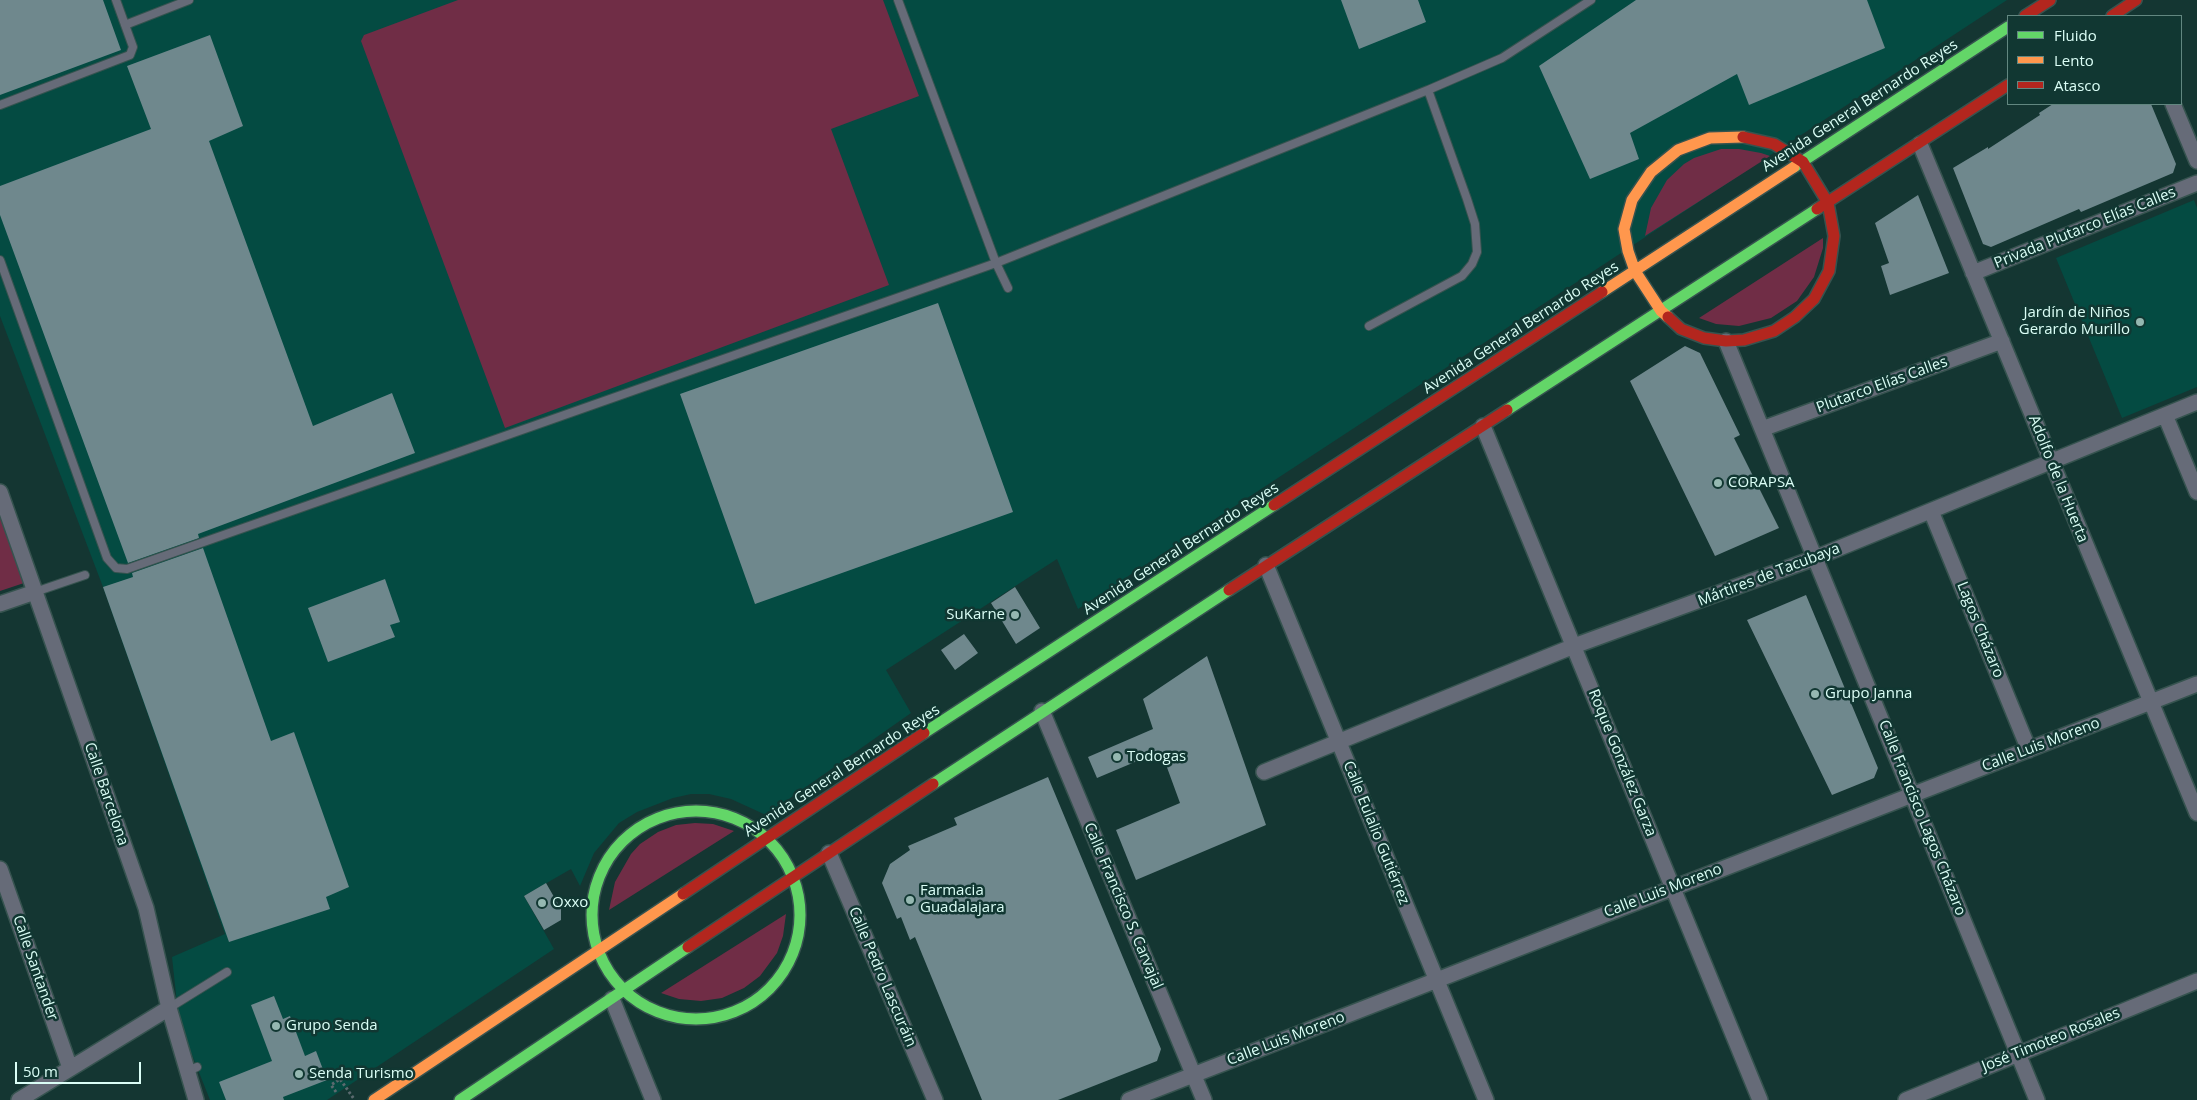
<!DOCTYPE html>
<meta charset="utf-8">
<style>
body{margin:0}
#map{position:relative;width:2197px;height:1100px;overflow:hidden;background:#143632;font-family:"Open Sans",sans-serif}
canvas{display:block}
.legend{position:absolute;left:2007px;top:15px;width:175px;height:90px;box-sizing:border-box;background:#113732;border:1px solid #628780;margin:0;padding:6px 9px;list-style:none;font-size:15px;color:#dbfef6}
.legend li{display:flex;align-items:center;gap:10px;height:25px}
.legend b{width:25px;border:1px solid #628780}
.scale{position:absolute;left:15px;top:1062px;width:126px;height:22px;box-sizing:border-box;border:2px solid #dbfef6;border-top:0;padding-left:6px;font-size:15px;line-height:18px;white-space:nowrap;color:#dbfef6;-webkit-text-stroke:4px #113732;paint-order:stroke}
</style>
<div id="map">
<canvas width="2197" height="1100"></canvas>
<ul class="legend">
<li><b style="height:6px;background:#63d668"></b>Fluido</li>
<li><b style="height:6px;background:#ff974d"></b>Lento</li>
<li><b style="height:6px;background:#b3261e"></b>Atasco</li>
</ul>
<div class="scale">50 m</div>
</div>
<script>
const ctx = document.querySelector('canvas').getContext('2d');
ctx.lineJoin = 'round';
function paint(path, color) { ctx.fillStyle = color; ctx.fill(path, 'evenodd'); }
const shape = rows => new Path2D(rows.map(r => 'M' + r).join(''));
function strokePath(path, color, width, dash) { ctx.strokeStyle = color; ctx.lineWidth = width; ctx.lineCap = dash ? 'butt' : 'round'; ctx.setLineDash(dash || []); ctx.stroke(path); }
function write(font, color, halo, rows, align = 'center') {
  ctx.font = font + ' "Open Sans",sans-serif'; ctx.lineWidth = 5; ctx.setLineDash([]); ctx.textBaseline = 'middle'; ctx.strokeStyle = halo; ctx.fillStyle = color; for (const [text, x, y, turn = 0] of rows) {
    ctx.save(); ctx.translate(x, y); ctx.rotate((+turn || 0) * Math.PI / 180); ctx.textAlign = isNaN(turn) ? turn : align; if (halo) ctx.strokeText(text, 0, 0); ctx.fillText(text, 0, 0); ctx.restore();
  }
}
const built = shape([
 [0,0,2007,0,1078,609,1057,559,886,670,911,713,766,815,731,799,709,794,691,794,673,798,637,812,619,823,594,853,580,886,571,869,524,896,554,949,327,1100,210,1100,179,1022,172,957,225,934,103,587,0,316],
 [2194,200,2197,208,2197,387,2122,418,2056,258]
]);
const green = shape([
 [458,0,883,0,919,96,831,129,889,285,505,428,361,41,364,35],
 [1721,149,1739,149,1761,153,1770,156,1645,236,1651,208,1667,180,1684,164,1694,158],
 [1823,238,1823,248,1814,277,1797,301,1771,318,1739,326,1716,324,1699,318],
 [0,516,24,583,0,591],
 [695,823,713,824,734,831,609,910,615,882,631,854,640,844,658,832,676,825],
 [786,914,783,936,777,953,760,976,744,988,722,998,701,1001,679,999,661,993]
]);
const building = shape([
 [0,0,103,0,121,50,0,95],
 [1341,0,1418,0,1426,22,1359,49],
 [1636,0,1867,0,1885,48,1749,105,1737,74,1630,133,1639,159,1590,179,1539,66],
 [210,35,243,126,209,141,313,426,392,393,415,453,198,534,199,538,128,563,0,215,0,186,151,129,127,66],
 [2053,104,2151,104,2176,164,2173,173,2081,212,2079,209,1991,247,1983,244,1953,168,1988,147,1988,149,2040,115,2039,113],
 [1918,195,1949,273,1890,295,1881,266,1889,263,1875,223],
 [938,303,1013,512,755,604,680,394],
 [1685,346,1700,353,1740,435,1734,438,1779,528,1715,556,1630,381],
 [203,548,271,741,294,732,349,887,326,897,330,909,229,942,103,587,133,577,132,573],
 [385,579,400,622,390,625,395,637,328,662,308,608],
 [1015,587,1040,628,1016,644,991,603],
 [1806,595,1878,768,1874,778,1832,795,1747,620],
 [964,634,978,653,955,670,941,650],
 [1207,656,1266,825,1136,880,1116,830,1180,803,1161,751,1097,778,1088,757,1153,729,1143,699],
 [1048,777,1161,1049,1157,1061,1058,1100,982,1100,915,937,910,940,901,917,897,919,882,883,890,864,910,850,908,846,957,825,954,818],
 [546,883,561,909,561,920,544,930,524,896],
 [274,996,283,1019,290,1016,305,1056,316,1051,327,1080,283,1097,284,1100,226,1100,219,1082,272,1061,251,1005]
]);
const path = shape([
 [336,1092,331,1085,340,1079,354,1099]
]);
const lane = shape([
 [898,0,996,263,1008,288],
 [125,25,189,0],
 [0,105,130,55,133,47,116,0],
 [0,260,107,558,116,568,127,569,996,263,1428,90],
 [1369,326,1462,276,1472,264,1477,252,1475,224,1467,199,1428,90,1502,58,1591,0],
 [35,592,85,575],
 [169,1008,227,972],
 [188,1071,197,1067]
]);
const street = shape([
 [2173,104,2197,161],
 [1920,144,2197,813],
 [1973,273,2197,183],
 [1726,341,2037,1100],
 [2165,415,2197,492],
 [1483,426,1760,1100],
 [1762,429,2002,341],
 [0,492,146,908,169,1008,196,1100],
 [1931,511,2029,750],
 [1266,565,1486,1100],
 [0,604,35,592],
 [1042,711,1204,1100],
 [1264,772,1574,646,1815,558,2197,402],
 [829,853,935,1100],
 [0,869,70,1068],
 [612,999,653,1100],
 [19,1100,169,1008],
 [1129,1100,2197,684],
 [1906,1100,2197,981]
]);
const fast = shape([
 [1794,167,2008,27],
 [1507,410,1817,209],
 [924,733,1274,505],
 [933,784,1229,590],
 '592 915a104 104 0 1 1 208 0a104 104 0 1 1-208 0Z',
 [460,1100,688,947]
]);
const slow = shape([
 [1602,292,1794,167],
 [1668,317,1661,311,1635,271,1628,251,1624,229,1632,200,1651,172,1678,150,1710,138,1743,137],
 [374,1100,683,894]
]);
const jam = shape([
 [2025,16,2050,0],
 [2112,16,2136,0],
 [1817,209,2008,85],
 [1668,317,1681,329,1704,338,1726,341,1744,340,1774,331,1795,317,1814,299,1829,271,1834,236,1828,203,1803,162,1774,144,1743,137],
 [1274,505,1602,292],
 [1229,590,1507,410],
 [683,894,924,733],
 [688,947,933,784]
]);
const markers = [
 [2140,322,5,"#95b8b1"],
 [1718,483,5,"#95b8b1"],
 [1015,615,5,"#95b8b1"],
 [1815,694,5,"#95b8b1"],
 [1117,757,5,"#95b8b1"],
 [910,900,5,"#95b8b1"],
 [542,903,5,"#95b8b1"],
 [276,1026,5,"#95b8b1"],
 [299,1074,5,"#95b8b1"]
];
const streetNames = [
 ["Avenida General Bernardo Reyes",1860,106,-33],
 ["Privada Plutarco Elías Calles",2085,228,-22],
 ["Avenida General Bernardo Reyes",1521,328,-33],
 ["Plutarco Elías Calles",1882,385,-20],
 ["Adolfo de la Huerta",2058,479,68],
 ["Avenida General Bernardo Reyes",1181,549,-33],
 ["Mártires de Tacubaya",1769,575,-21],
 ["Lagos Cházaro",1980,630,68],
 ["Calle Luis Moreno",2041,745,-21],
 ["Roque González Garza",1622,763,68],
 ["Avenida General Bernardo Reyes",842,771,-33],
 ["Calle Barcelona",106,794,71],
 ["Calle Francisco Lagos Cházaro",1922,818,68],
 ["Calle Eulalio Gutiérrez",1376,833,68],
 ["Calle Luis Moreno",1663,891,-21],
 ["Calle Francisco S. Carvajal",1123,906,67],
 ["Calle Santander",35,968,71],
 ["Calle Pedro Lascuráin",882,977,67],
 ["Calle Luis Moreno",1286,1039,-21],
 ["José Timoteo Rosales",2051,1040,-22]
];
const poiNames = [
 ["Jardín de Niños",2130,313,"right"],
 ["Gerardo Murillo",2130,330,"right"],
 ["CORAPSA",1728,483],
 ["SuKarne",1005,615,"right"],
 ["Grupo Janna",1825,694],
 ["Todogas",1127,757],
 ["Farmacia",920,891],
 ["Guadalajara",920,908],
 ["Oxxo",552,903],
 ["Grupo Senda",286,1026],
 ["Senda Turismo",309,1074]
];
paint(built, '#044b42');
paint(green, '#702d46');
paint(building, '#6f888d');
strokePath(lane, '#36534f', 10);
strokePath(street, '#36534f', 18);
strokePath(fast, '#36534f', 14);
strokePath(slow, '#36534f', 14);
strokePath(jam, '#36534f', 14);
strokePath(path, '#5b6a6f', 3, [2.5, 2.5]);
strokePath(lane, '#666b78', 8);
strokePath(street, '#666b78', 15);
strokePath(fast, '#63d668', 11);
strokePath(slow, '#ff974d', 11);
strokePath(jam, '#b3261e', 11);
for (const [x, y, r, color] of markers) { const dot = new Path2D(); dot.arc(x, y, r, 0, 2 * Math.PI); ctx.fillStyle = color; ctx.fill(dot); strokePath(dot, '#113732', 2); }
write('15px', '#dbfef6', '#113732', streetNames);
write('15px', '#dbfef6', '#113732', poiNames, 'left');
</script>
